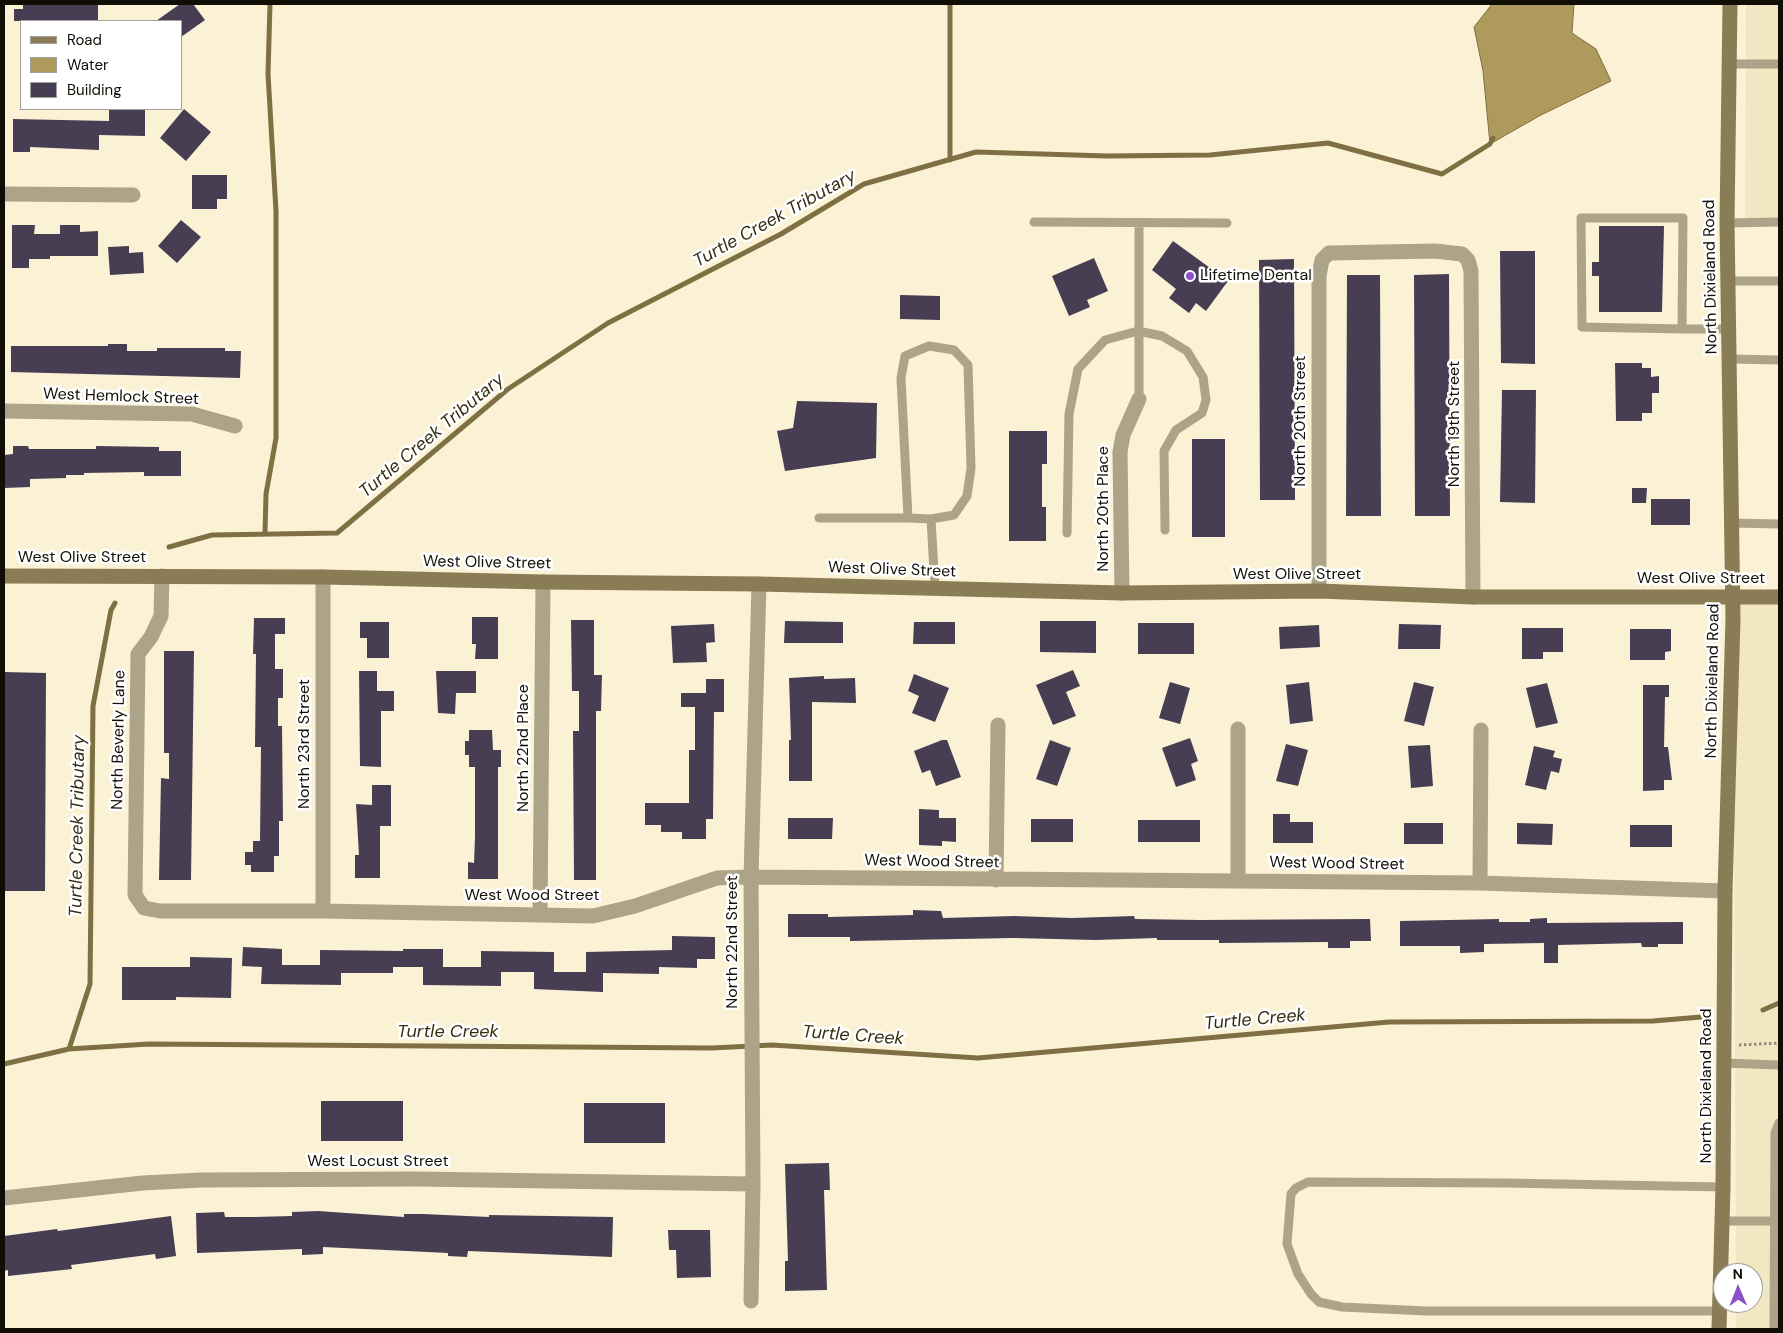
<!DOCTYPE html>
<style>
body{margin:0}
#map{position:relative;width:1783px;height:1333px;overflow:hidden;background:#fbf2d6;font-family:"DM Sans",sans-serif}
canvas{display:block}
.frame{position:absolute;inset:0;border:5px solid #110e05;pointer-events:none}
.legend{position:absolute;left:20px;top:20px;width:162px;height:90px;box-sizing:border-box;background:#fff;border:1px solid #a09f9b;margin:0;padding:6px 9px;list-style:none;font-size:15px;color:#110e05}
.legend li{display:flex;align-items:center;gap:10px;height:25px}
.legend b{width:25px;border:1px solid #a09f9b}
.north{position:absolute;left:1713px;top:1263px;width:50px;height:50px;box-sizing:border-box;background:#fff;border:1px solid #a09f9b;border-radius:50%;rotate:359deg;font-size:14px;font-weight:700;line-height:20px;text-align:center;color:#110e05}
.north::after{content:'';display:block;margin:auto;width:18px;height:22px;background:#8d51c7;clip-path:polygon(50% 0,100% 100%,50% 72%,0 100%)}
</style>
<div id="map">
<canvas width="1783" height="1333"></canvas>
<div class="frame"></div>
<ul class="legend">
<li><b style="height:6px;background:#8a7d56"></b>Road</li>
<li><b style="height:14px;background:#ae9a5d"></b>Water</li>
<li><b style="height:14px;background:#473e53"></b>Building</li>
</ul>
<div class="north">N</div>
</div>
<script>
const ctx = document.querySelector('canvas').getContext('2d');
ctx.lineJoin = 'round';
function paint(path, color) { ctx.fillStyle = color; ctx.fill(path, 'evenodd'); }
const shape = rows => new Path2D(rows.map(r => 'M' + r).join(''));
function strokePath(path, color, width, dash) { ctx.strokeStyle = color; ctx.lineWidth = width; ctx.lineCap = dash ? 'butt' : 'round'; ctx.setLineDash(dash || []); ctx.stroke(path); }
function write(font, color, halo, rows, align = 'center') {
  ctx.font = font + ' "DM Sans",sans-serif'; ctx.lineWidth = 5; ctx.setLineDash([]); ctx.textBaseline = 'middle'; ctx.strokeStyle = halo; ctx.fillStyle = color; for (const [text, x, y, turn = 0] of rows) {
    ctx.save(); ctx.translate(x, y); ctx.rotate((+turn || 0) * Math.PI / 180); ctx.textAlign = isNaN(turn) ? turn : align; if (halo) ctx.strokeText(text, 0, 0); ctx.fillText(text, 0, 0); ctx.restore();
  }
}
const built = shape([
 [1746,4,1779,4,1779,226,1745,226],
 [1733,597,1779,597,1779,1329,1736,1329,1736,1303,1753,1303,1753,1273,1736,1273]
]);
const water = shape([
 [1492,4,1574,4,1572,33,1596,49,1611,81,1541,115,1490,144,1483,71,1474,27,1492,4]
]);
const stream = shape([
 [950,160,950,4],
 [265,534,266,494,276,438,276,211,268,74,270,4],
 [169,547,212,535,337,533,508,389,608,323,781,234,864,184,976,152,1107,156,1210,155,1328,143,1442,174,1490,144,1493,138],
 [1763,1010,1779,1003],
 [69,1049,90,984,93,706,111,610,115,603],
 [4,1064,69,1049,149,1044,712,1048,772,1045,978,1058,1389,1022,1653,1021,1701,1017]
]);
const building = shape([
 [23,4,98,4,98,21,14,21,14,9,23,9],
 [180,4,193,4,205,20,181,37,181,21,156,21],
 [109,109,145,109,145,136,99,135,99,150,30,147,30,152,13,152,13,119,109,121],
 [184,109,211,132,186,161,160,138],
 [192,175,227,175,227,199,217,199,217,209,192,209],
 [181,220,201,237,177,263,158,246],
 [12,225,35,225,34,234,60,234,60,225,80,225,80,232,98,231,98,256,50,256,50,259,29,259,29,268,12,268],
 [1599,226,1664,226,1662,312,1599,312,1599,276,1592,276,1592,262,1599,262],
 [1173,241,1228,281,1206,311,1196,303,1189,313,1169,298,1176,289,1152,270],
 [129,246,129,253,143,252,144,273,110,275,108,247],
 [1500,251,1535,251,1535,364,1501,363],
 [1094,258,1108,291,1087,300,1090,307,1069,316,1052,276],
 [1294,259,1295,500,1260,500,1259,260],
 [1449,274,1450,516,1415,516,1414,275],
 [1347,275,1380,275,1381,516,1346,516],
 [900,295,940,296,940,320,900,319],
 [108,344,127,344,127,351,157,351,157,348,225,348,225,351,241,351,240,378,11,372,11,346,108,346],
 [1615,363,1642,363,1642,368,1651,368,1651,377,1659,376,1659,393,1652,393,1652,413,1642,413,1642,421,1616,421],
 [1502,390,1536,390,1535,503,1500,502],
 [797,401,877,403,876,458,785,471,777,431,793,428],
 [1009,431,1047,431,1047,464,1042,464,1042,507,1046,507,1046,541,1009,541],
 [1192,439,1225,439,1225,537,1192,537],
 [13,446,28,446,29,449,96,449,96,446,159,447,159,451,181,451,181,476,144,476,144,472,84,473,84,475,66,475,66,478,30,479,30,487,4,488,4,455,13,454],
 [1632,488,1647,488,1646,503,1632,503],
 [1651,499,1690,499,1690,525,1651,525],
 [472,617,498,617,498,659,475,659,476,644,472,644],
 [254,618,285,618,285,634,275,634,275,669,283,669,283,698,278,698,278,726,282,726,283,821,279,821,279,856,274,856,274,872,251,872,251,865,245,865,245,852,253,852,253,841,260,841,261,747,255,747,256,654,253,654],
 [571,620,594,620,594,675,602,675,601,711,596,711,596,880,574,880,573,731,579,731,579,691,572,691],
 [785,621,843,622,843,643,784,643],
 [1040,621,1096,621,1096,653,1040,652],
 [360,622,389,622,389,658,367,658,367,638,360,638],
 [914,622,955,622,955,644,913,644],
 [1138,623,1194,623,1194,654,1138,654],
 [714,624,715,642,706,643,707,662,673,663,671,626],
 [1399,624,1441,625,1440,649,1398,649],
 [1319,625,1320,647,1280,649,1279,627],
 [1522,628,1563,628,1563,652,1543,652,1543,659,1522,659],
 [1630,629,1671,629,1671,651,1665,652,1665,660,1630,660],
 [164,651,194,651,191,880,159,880,161,778,169,779,169,753,164,753],
 [1073,670,1080,686,1066,692,1076,716,1053,725,1036,685],
 [359,671,377,671,377,691,394,691,394,711,381,711,381,767,360,766],
 [436,671,476,671,476,693,456,693,455,714,438,713],
 [4,672,46,673,45,891,4,891],
 [914,674,949,688,935,722,912,713,919,696,908,691],
 [824,676,824,679,855,678,856,703,812,702,812,781,789,781,789,740,791,740,789,678],
 [706,679,724,679,724,712,714,712,713,819,706,819,706,839,682,839,682,832,661,832,661,825,645,825,645,803,689,803,689,750,695,750,695,707,681,707,681,693,706,693],
 [1170,682,1190,688,1180,724,1159,718],
 [1309,682,1313,721,1290,724,1286,685],
 [1414,682,1434,687,1424,726,1404,721],
 [1547,683,1558,723,1536,728,1526,688],
 [1643,685,1669,685,1669,697,1665,697,1664,747,1668,747,1672,780,1664,780,1664,790,1643,791],
 [469,730,492,730,493,750,501,750,501,767,498,767,498,879,468,879,468,862,474,863,475,837,475,767,469,767,469,755,465,755,465,741,469,741],
 [1190,738,1198,761,1191,764,1196,780,1176,787,1162,748],
 [942,740,947,740,961,777,936,786,930,770,922,773,914,751],
 [1050,740,1071,748,1057,786,1036,779],
 [1286,744,1308,750,1298,786,1276,781],
 [1430,745,1433,786,1411,788,1408,746],
 [1534,746,1555,751,1553,757,1562,759,1559,773,1551,771,1546,790,1525,785],
 [372,785,391,785,391,826,380,826,380,878,355,878,355,855,359,855,356,804,372,805],
 [919,809,939,810,939,818,956,818,956,842,942,841,942,846,919,845],
 [1273,814,1290,814,1290,822,1313,822,1313,843,1273,843],
 [788,818,833,818,832,839,788,839],
 [1031,819,1073,819,1073,842,1031,842],
 [1138,820,1200,820,1200,842,1138,842],
 [1404,823,1443,823,1443,844,1404,844],
 [1517,823,1553,824,1552,845,1517,844],
 [1630,825,1672,825,1672,847,1630,847],
 [913,910,941,911,943,918,1014,916,1072,918,1134,916,1135,919,1200,920,1370,919,1371,941,1350,941,1350,948,1328,948,1328,942,1219,943,1219,940,1157,940,1157,938,1095,940,1014,938,850,941,850,937,788,937,788,914,828,914,828,917,913,915],
 [1547,918,1547,923,1683,922,1683,944,1658,944,1658,947,1642,947,1641,943,1558,945,1558,963,1544,963,1544,943,1484,944,1484,952,1460,953,1460,946,1400,946,1400,921,1499,919,1499,922,1530,922,1530,919],
 [672,936,715,937,715,959,697,959,697,968,659,967,659,974,603,973,603,992,534,989,534,972,501,972,501,986,423,985,423,967,393,967,393,973,341,973,341,985,261,984,262,967,242,966,243,947,282,949,282,965,320,965,320,950,403,951,403,949,443,949,443,967,481,967,481,951,554,952,554,972,586,972,586,952,672,950],
 [190,957,232,958,231,998,176,997,176,1000,122,1000,122,967,190,967],
 [321,1101,403,1101,403,1141,321,1141],
 [584,1103,665,1103,665,1143,584,1143],
 [829,1163,830,1190,824,1190,827,1290,785,1291,785,1261,788,1261,785,1164],
 [318,1211,404,1217,404,1214,423,1214,489,1217,489,1215,613,1217,612,1257,468,1251,467,1257,448,1256,448,1253,323,1247,323,1254,302,1255,302,1249,197,1253,196,1213,224,1212,225,1217,254,1217,292,1216,292,1212],
 [171,1216,176,1256,156,1259,155,1254,71,1265,72,1269,8,1276,8,1270,4,1271,4,1236,57,1229,58,1231],
 [668,1230,710,1230,711,1277,677,1278,676,1250,669,1250]
]);
const path = shape([
 [1739,1045,1779,1043]
]);
const service = shape([
 [1729,64,1779,64],
 [1034,222,1227,223],
 [1727,223,1779,222],
 [1728,281,1779,281],
 [1682,329,1683,218,1581,218,1582,327,1682,329,1729,329],
 [1729,359,1779,360],
 [1139,399,1139,223],
 [819,518,908,518],
 [931,519,908,518,901,378,905,356,929,346,954,350,968,365,971,468,967,496,954,515,931,519,935,588],
 [1732,523,1779,524],
 [1067,533,1069,414,1078,369,1105,340,1138,331,1162,336,1187,351,1203,377,1206,400,1202,413,1176,430,1164,451,1165,530],
 [1724,1063,1779,1065],
 [1721,1221,1775,1221],
 [1719,1311,1426,1311,1342,1307,1319,1302,1311,1294,1298,1274,1287,1244,1291,1194,1296,1188,1308,1182,1506,1183,1723,1187],
 [1774,1329,1775,1133,1779,1123]
]);
const minor = shape([
 [4,194,133,195],
 [4,411,192,414,235,426],
 [162,576,161,616,151,637,138,654,135,895,144,908,160,911,323,911,593,916,635,906,717,878,751,877,1480,883,1725,891],
 [323,577,323,911],
 [1319,591,1319,276,1322,260,1329,253,1435,251,1462,254,1468,260,1471,271,1473,597],
 [1122,593,1120,452,1123,435,1139,399],
 [1238,729,1238,881],
 [996,880,998,725],
 [1480,883,1481,730],
 [540,914,543,582],
 [4,1198,143,1183,201,1180,416,1179,753,1184],
 [751,1301,753,1184,751,877,759,584]
]);
const secondary = shape([
 [4,576,323,577,543,582,759,584,1122,593,1319,591,1473,597,1779,597],
 [1719,1329,1723,1187,1725,891,1733,619,1727,223,1730,4]
]);
const markers = [
 [1190,276,5,"#8d51c7"]
];
const poiNames = [
 ["Lifetime Dental",1200,276]
];
const streetNames = [
 ["North Dixieland Road",1711,277,-91],
 ["West Hemlock Street",121,397,2],
 ["North 20th Street",1301,421,-90],
 ["North 19th Street",1455,424,-90],
 ["North 20th Place",1104,509,-90],
 ["West Olive Street",82,558],
 ["West Olive Street",487,563,1],
 ["West Olive Street",892,570,2],
 ["West Olive Street",1297,575],
 ["West Olive Street",1701,579],
 ["North Dixieland Road",1713,681,-89],
 ["North Beverly Lane",119,740,-89],
 ["North 23rd Street",305,744,-90],
 ["North 22nd Place",524,748,-90],
 ["West Wood Street",932,862,1],
 ["West Wood Street",1337,864,1],
 ["West Wood Street",532,896],
 ["North 22nd Street",733,942,-90],
 ["North Dixieland Road",1707,1086,-90],
 ["West Locust Street",378,1162]
];
const waterNames = [
 ["Turtle Creek Tributary",775,219,-29],
 ["Turtle Creek Tributary",432,436,-40],
 ["Turtle Creek Tributary",78,826,-89],
 ["Turtle Creek",1255,1020,-5],
 ["Turtle Creek",448,1032],
 ["Turtle Creek",853,1036,4]
];
paint(built, '#f2e7c3');
paint(water, '#ae9a5d');
strokePath(water, '#7f7043', 1);
strokePath(stream, '#7f7043', 5);
paint(building, '#473e53');
strokePath(path, '#928b78', 3, [2.5, 2.5]);
strokePath(service, '#aca389', 9);
strokePath(minor, '#aca389', 15);
strokePath(secondary, '#8a7d56', 15);
for (const [x, y, r, color] of markers) { const dot = new Path2D(); dot.arc(x, y, r, 0, 2 * Math.PI); ctx.fillStyle = color; ctx.fill(dot); strokePath(dot, '#fff', 2); }
write('16px', '#110e05', '#fff', poiNames, 'left');
write('16px', '#110e05', '#fff', streetNames);
write('italic 18px', '#372e11', '#fff', waterNames);
</script>
